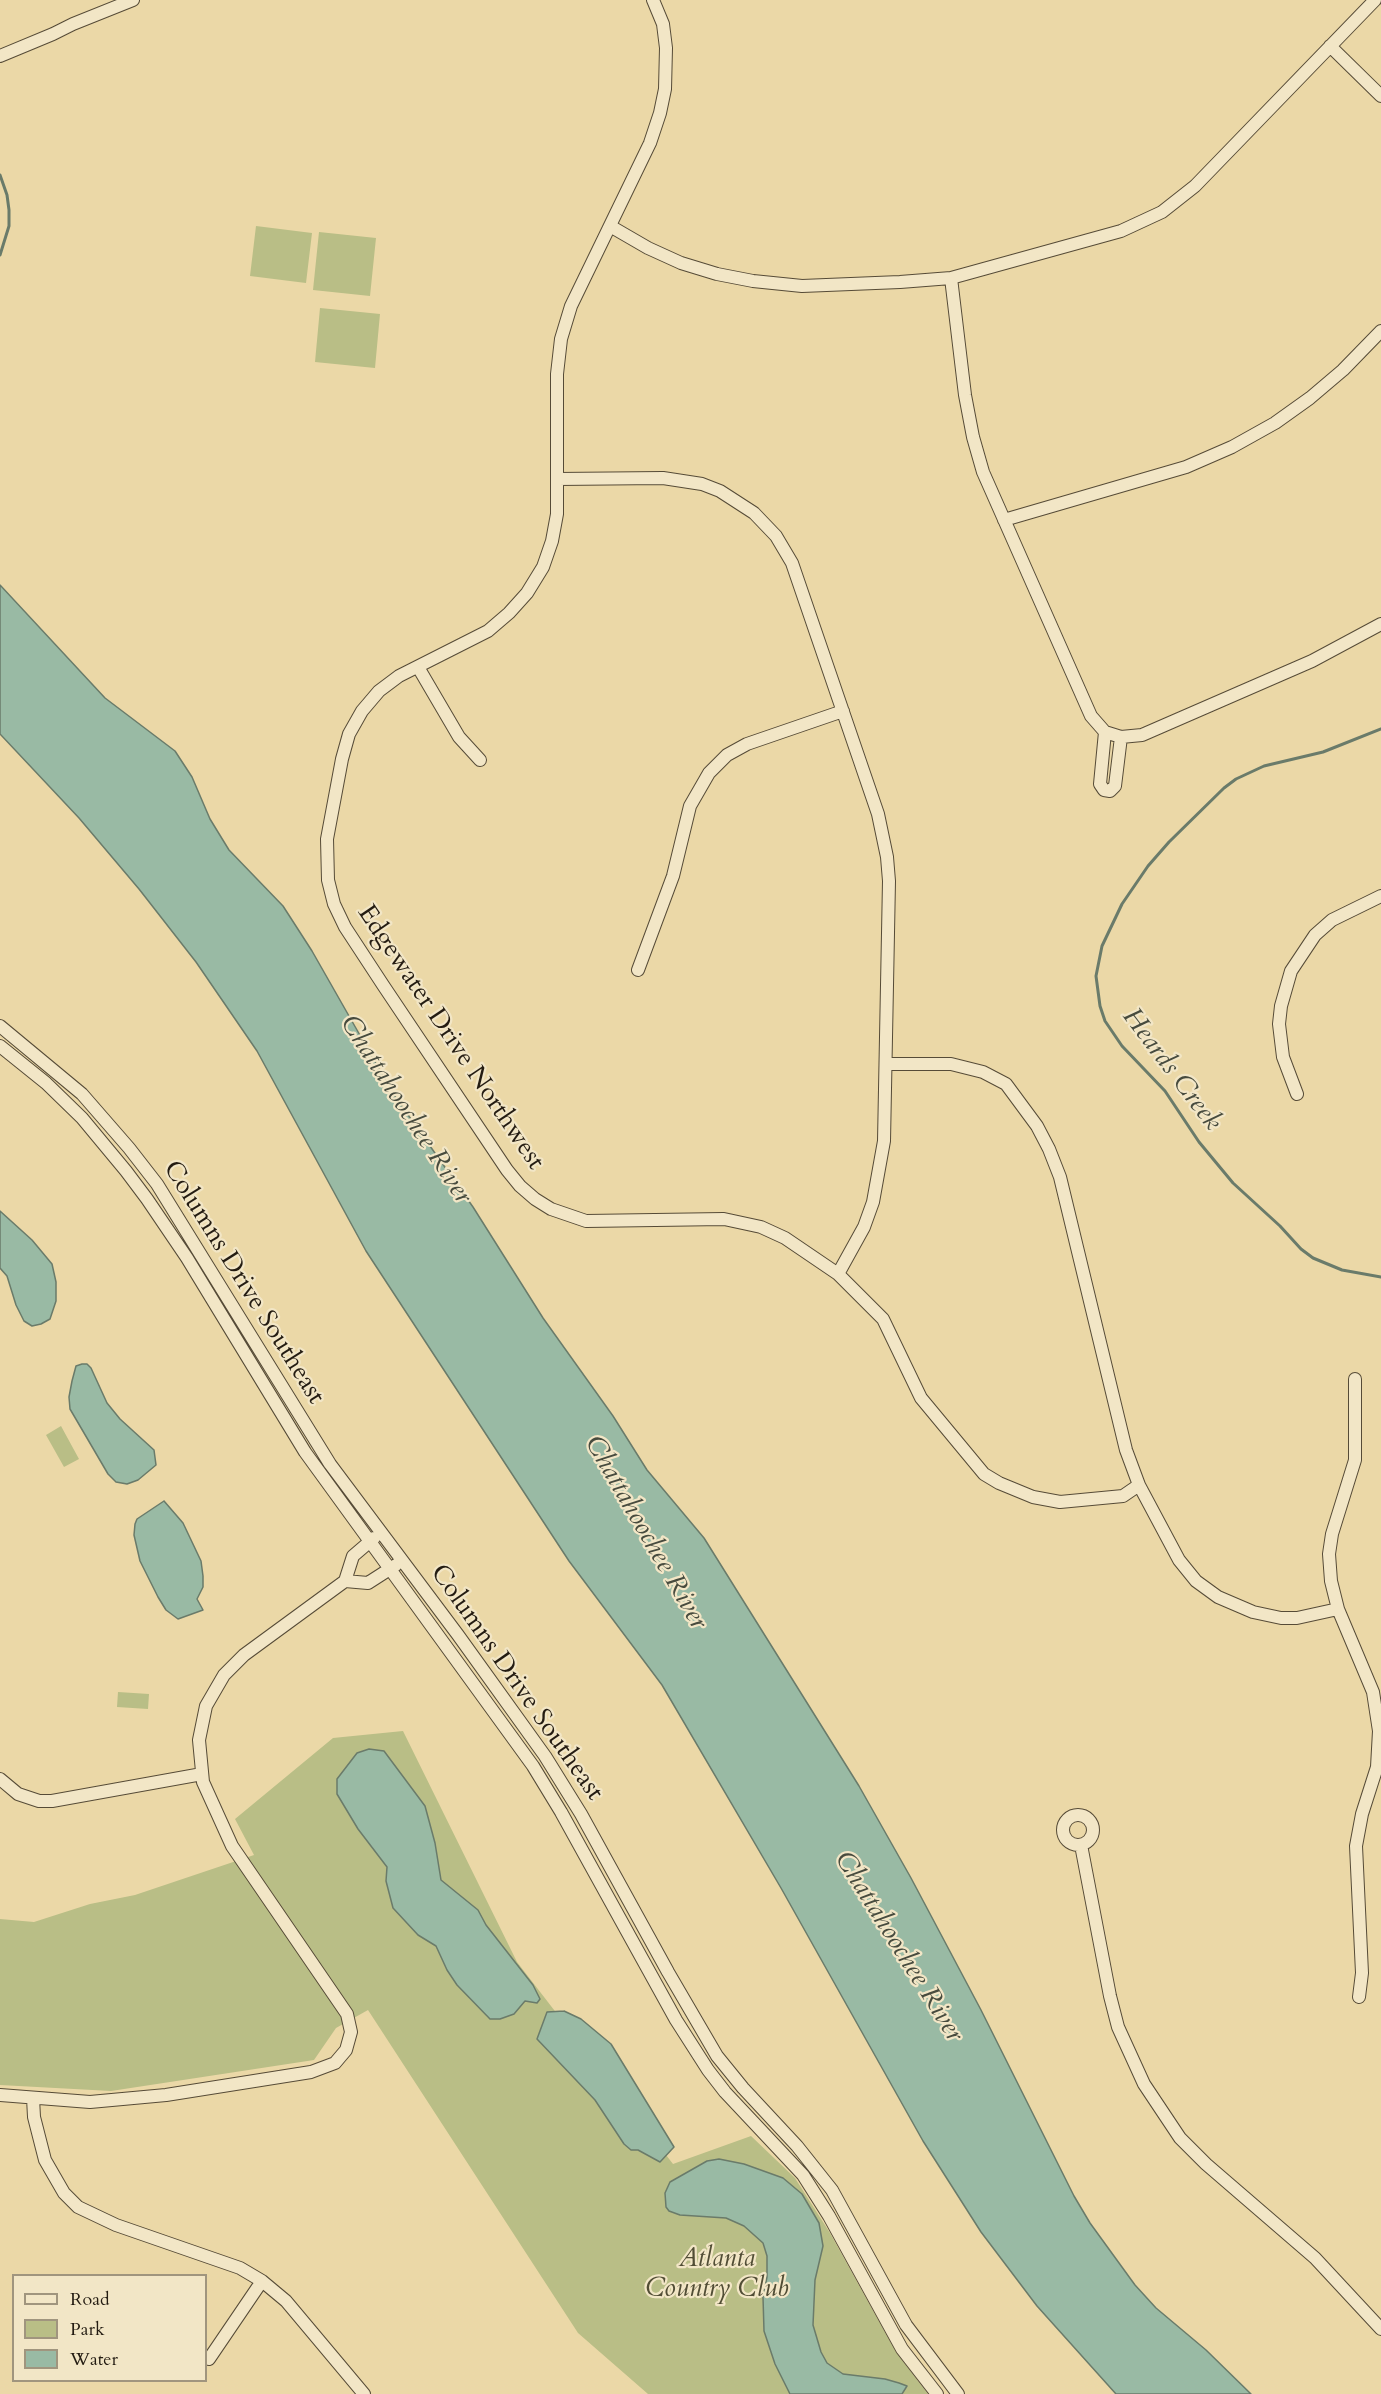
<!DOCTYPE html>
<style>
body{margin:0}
#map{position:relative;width:1381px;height:2394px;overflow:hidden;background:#ebd8a7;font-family:Cardo,serif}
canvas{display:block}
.legend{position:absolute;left:12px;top:2274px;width:195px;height:108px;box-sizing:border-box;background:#f2e6c6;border:2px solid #a0957e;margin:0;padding:8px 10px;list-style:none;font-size:18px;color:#241c12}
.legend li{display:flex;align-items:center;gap:12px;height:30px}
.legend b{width:30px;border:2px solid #a0957e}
</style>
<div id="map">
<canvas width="1381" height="2394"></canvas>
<ul class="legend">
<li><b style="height:8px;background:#f2e6c6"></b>Road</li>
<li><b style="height:16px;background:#b9be86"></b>Park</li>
<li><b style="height:16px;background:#99baa4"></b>Water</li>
</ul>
</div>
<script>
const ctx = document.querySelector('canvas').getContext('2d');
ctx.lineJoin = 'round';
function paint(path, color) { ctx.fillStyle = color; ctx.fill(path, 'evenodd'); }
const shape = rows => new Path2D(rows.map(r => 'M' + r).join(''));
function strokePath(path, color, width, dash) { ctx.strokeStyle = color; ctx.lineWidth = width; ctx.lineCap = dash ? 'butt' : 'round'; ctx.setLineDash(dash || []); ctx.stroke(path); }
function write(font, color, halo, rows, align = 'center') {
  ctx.font = font + ' Cardo,serif'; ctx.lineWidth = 4.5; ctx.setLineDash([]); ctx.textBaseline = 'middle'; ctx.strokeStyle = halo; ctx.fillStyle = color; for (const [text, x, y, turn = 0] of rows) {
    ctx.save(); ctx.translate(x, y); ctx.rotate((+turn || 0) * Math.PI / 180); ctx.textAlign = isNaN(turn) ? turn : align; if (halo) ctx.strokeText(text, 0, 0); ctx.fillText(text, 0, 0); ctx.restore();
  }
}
const green = shape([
 [256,226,312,233,306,283,250,276],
 [319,232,376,238,370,296,313,290],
 [320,308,380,314,375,368,315,362],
 [61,1426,79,1459,64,1467,46,1435],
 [118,1692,149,1694,148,1709,117,1707],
 [403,1731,517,1962,673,2164,751,2136,795,2178,830,2233,896,2352,928,2394,648,2394,578,2333,368,2010,336,2028,314,2060,111,2091,0,2085,0,1919,34,1922,90,1904,135,1895,254,1855,235,1819,333,1738]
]);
const water = shape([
 [0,585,105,698,175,751,192,777,210,819,229,850,283,906,312,951,394,1095,473,1207,543,1318,613,1416,647,1470,704,1538,859,1786,911,1878,981,2010,1074,2196,1090,2223,1135,2285,1156,2308,1206,2350,1251,2394,1116,2394,1037,2306,981,2232,923,2141,781,1888,662,1685,569,1561,366,1251,257,1051,196,962,139,889,79,818,0,734,0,585],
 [0,1211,32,1240,52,1264,56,1282,56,1301,50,1319,41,1324,32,1326,24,1321,16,1305,7,1276,0,1268,0,1211],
 [82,1364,87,1364,91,1368,107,1403,120,1419,154,1450,156,1465,138,1480,127,1484,116,1482,108,1474,70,1409,69,1397,72,1381,76,1366,82,1364],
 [164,1501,183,1523,201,1561,203,1576,203,1587,197,1599,203,1610,178,1619,166,1610,158,1597,140,1561,134,1535,135,1524,137,1519,164,1501],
 [369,1749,384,1751,425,1806,435,1843,441,1880,478,1910,486,1925,533,1985,540,1999,537,2003,525,2001,514,2014,500,2019,490,2019,457,1985,447,1970,436,1946,418,1935,393,1908,386,1881,387,1867,358,1829,337,1794,337,1779,357,1753,369,1749],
 [564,2011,581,2019,611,2044,674,2147,660,2162,638,2150,631,2150,624,2144,595,2100,537,2039,547,2012,564,2011],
 [719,2159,744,2164,783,2178,802,2194,819,2223,823,2246,815,2280,813,2325,821,2352,827,2363,843,2374,885,2379,899,2383,907,2386,902,2394,790,2394,775,2364,764,2331,763,2297,767,2277,767,2256,763,2243,744,2226,726,2218,680,2215,669,2211,666,2207,665,2193,670,2182,707,2161,719,2159]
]);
const stream = shape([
 [0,175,7,195,9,210,9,226,0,255],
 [1381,729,1323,752,1264,766,1236,779,1224,788,1169,842,1148,866,1122,904,1102,946,1096,976,1100,1006,1105,1021,1122,1046,1165,1091,1199,1142,1233,1183,1280,1226,1301,1249,1313,1258,1342,1270,1381,1277]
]);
const street = shape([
 [653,0,663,24,666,48,665,89,660,113,650,143,571,306,561,339,557,374,557,514,552,541,543,567,527,593,509,613,488,631,399,676,379,691,362,711,349,734,342,759,327,839,328,880,334,904,345,927,383,985,507,1170,520,1186,535,1199,551,1209,586,1221,724,1219,761,1227,785,1238,838,1274,883,1319,921,1398,984,1474,999,1483,1033,1497,1060,1502,1123,1496,1139,1485],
 [1330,46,1381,96],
 [0,56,53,34,73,24,133,0],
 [610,226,648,248,681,263,717,274,753,281,802,286,900,282,951,278,1121,231,1162,212,1195,186,1375,0],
 [951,278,965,395,973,437,983,472,1091,716,1105,732,1121,737,1142,735,1312,661,1381,624],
 [557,479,663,478,702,484,720,491,754,513,776,536,792,563,878,814,887,857,889,881,884,1141,873,1202,864,1227,838,1274],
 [1004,520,1186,467,1232,447,1275,423,1310,398,1343,370,1381,331],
 [418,667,459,737,480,760],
 [1105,732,1100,784,1104,790,1110,791,1115,786,1121,737],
 [638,970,673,876,690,806,709,773,727,755,747,744,843,711],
 [0,1026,82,1094,129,1148,157,1184,330,1464,458,1635,545,1756,581,1814,668,1972,717,2056,743,2088,797,2146,832,2190,906,2325,958,2394],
 [0,1046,46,1083,82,1118,126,1171,147,1199,187,1258,305,1452,533,1766,561,1812,676,2020,708,2070,725,2092,803,2175,829,2216,902,2349,937,2394],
 [886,1064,951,1064,983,1072,1006,1084,1037,1126,1049,1149,1060,1177,1126,1450,1139,1485,1179,1560,1196,1581,1218,1597,1253,1612,1281,1618,1297,1618,1338,1609],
 [1297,1094,1283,1057,1279,1024,1281,1006,1291,971,1315,935,1332,920,1381,896],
 [1355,1379,1355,1460,1332,1534,1329,1554,1331,1581,1338,1609,1373,1692,1379,1731,1377,1767,1362,1814,1356,1846,1362,1973,1359,1997],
 [345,1581,368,1583,396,1565],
 [0,1779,18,1794,39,1801,52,1801,202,1774],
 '1063 1830a15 15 0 1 1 30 0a15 15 0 1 1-30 0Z',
 [1081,1845,1110,1996,1118,2027,1144,2084,1180,2138,1206,2164,1315,2258,1381,2329],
 [0,2095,90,2102,166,2095,311,2072,335,2063,346,2050,351,2032,347,2014,232,1846,203,1782,199,1740,206,1706,224,1675,244,1655,345,1581,353,1556,374,1538],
 [33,2098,34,2117,45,2160,64,2193,78,2207,116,2225,240,2268,262,2281,286,2301,364,2394],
 [209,2359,262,2281]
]);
const streetNames = [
 ["Edgewater Drive Northwest",450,1038,56],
 ["Columns Drive Southeast",243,1283,58],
 ["Columns Drive Southeast",516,1683,55]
];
const parkNames = [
 ["Atlanta",717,2260],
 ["Country Club",717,2290]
];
const waterNames = [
 ["Heards Creek",1171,1070,53],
 ["Chattahoochee River",405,1110,57],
 ["Chattahoochee River",645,1533,60],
 ["Chattahoochee River",898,1947,58]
];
paint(green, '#b9be86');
paint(water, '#99baa4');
strokePath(water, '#6a7b6a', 1.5);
strokePath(stream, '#6a7b6a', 3);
strokePath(street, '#564b37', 14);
strokePath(street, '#f2e6c6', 12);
write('26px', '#241c12', '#f2e6c6', streetNames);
write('italic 26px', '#514d35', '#f2e6c6', parkNames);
write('italic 27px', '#474b3e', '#f2e6c6', waterNames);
</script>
